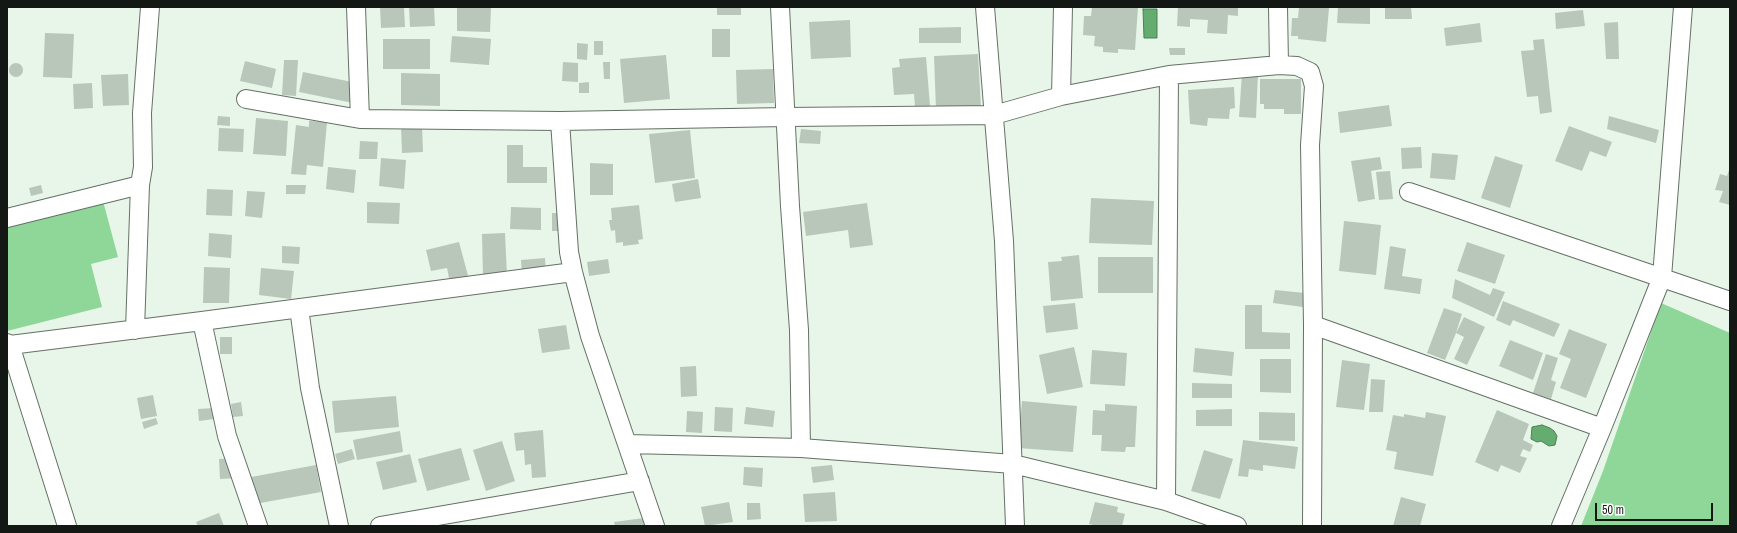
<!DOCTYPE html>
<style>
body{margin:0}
#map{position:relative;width:1737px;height:533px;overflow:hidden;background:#e7f6e8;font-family:"Archivo Narrow",sans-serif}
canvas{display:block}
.frame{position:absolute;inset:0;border:8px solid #131814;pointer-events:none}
.scale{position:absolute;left:1595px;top:503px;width:118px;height:18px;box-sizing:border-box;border:2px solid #131814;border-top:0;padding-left:5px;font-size:12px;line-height:14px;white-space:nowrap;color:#131814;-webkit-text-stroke:3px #fefefe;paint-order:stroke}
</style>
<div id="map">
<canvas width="1737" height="533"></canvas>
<div class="frame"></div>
<div class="scale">50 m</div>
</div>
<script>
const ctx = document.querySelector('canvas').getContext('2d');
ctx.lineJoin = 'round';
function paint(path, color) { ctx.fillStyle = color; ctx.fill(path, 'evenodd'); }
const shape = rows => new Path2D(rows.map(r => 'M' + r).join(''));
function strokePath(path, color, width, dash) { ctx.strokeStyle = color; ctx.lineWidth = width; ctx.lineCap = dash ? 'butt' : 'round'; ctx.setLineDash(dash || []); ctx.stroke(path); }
const forest = shape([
 [103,201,118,257,91,264,102,307,7,331,7,226],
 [1661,303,1730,333,1730,526,1581,526,1603,471]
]);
const water = shape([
 [1143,9,1157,9,1157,38,1144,38,1143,9],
 [1542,425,1550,428,1554,431,1557,436,1555,445,1549,446,1541,441,1537,442,1531,439,1532,427,1542,425]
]);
const building = shape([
 [380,7,404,7,405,27,381,28],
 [409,7,434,7,435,26,410,27],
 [457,7,491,7,490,32,457,31],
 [717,7,741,7,741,15,717,15],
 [1092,7,1138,7,1135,50,1118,49,1118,53,1103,52,1103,47,1094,46,1095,36,1083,35,1084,16,1091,16],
 [1178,7,1238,7,1238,16,1228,15,1227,34,1207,33,1208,20,1190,19,1190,27,1177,26],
 [1299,7,1329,8,1326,42,1298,39,1298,36,1291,36,1292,18,1298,18],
 [1338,7,1370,7,1370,24,1337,23],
 [1385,7,1411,7,1412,19,1385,19],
 [1583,10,1585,26,1556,29,1555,13],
 [850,20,851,57,811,59,809,22],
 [1618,22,1619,59,1606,59,1604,23],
 [1480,23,1482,42,1446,46,1444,28],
 [961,27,961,43,919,43,919,28],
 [712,29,730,29,730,57,712,57],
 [45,33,74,34,72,78,43,77],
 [452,36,491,39,489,65,450,62],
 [383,39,430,39,430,69,383,69],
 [1544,39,1552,112,1540,114,1538,96,1527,97,1521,51,1534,50,1533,40],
 [594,41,603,41,603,55,594,55],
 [577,43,588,44,587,60,577,59],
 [1169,48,1185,48,1185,55,1170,55],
 [978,54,981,108,936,110,934,56],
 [666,55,670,99,624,103,620,59],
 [926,57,930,106,915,107,914,94,894,95,892,68,900,67,899,59],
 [284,60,298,60,296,96,282,95],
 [245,61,276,69,272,88,240,81],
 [563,62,578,63,578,82,562,81],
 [603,62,610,62,610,79,604,79],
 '9 70a7 7 0 1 1 14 0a7 7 0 1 1-14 0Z',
 [773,69,774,103,737,104,736,70],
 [303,72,357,83,353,103,299,92],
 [401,73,440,74,440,106,401,105],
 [1242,73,1258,74,1256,118,1239,117],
 [128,74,129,105,103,106,101,75],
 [1260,79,1301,79,1301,114,1284,114,1284,109,1264,109,1264,104,1260,104],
 [589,82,589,93,579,93,579,83],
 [92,83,93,108,74,109,73,84],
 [1234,87,1235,108,1230,109,1229,119,1208,118,1207,126,1190,124,1188,90],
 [1389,105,1392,126,1340,133,1338,112],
 [218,116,230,117,230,126,217,125],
 [1609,116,1659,130,1656,143,1607,129],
 [256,118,288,121,286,156,253,154],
 [309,121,327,122,323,167,307,165,306,175,291,174,296,125,309,127],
 [401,126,422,126,423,152,402,153],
 [1569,126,1612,142,1606,157,1590,151,1582,171,1555,161],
 [219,128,244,129,243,152,218,151],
 [801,129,821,131,820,144,799,143],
 [690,130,695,178,655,183,649,134],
 [360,141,378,142,377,159,359,159],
 [507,145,523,145,523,167,547,167,547,183,507,183],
 [1421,147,1422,168,1402,169,1401,148],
 [1432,153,1458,155,1455,180,1430,178],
 [1495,156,1523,165,1510,208,1481,198],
 [1380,157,1382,169,1371,171,1375,199,1358,202,1351,161],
 [381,158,406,160,404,189,379,186],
 [590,163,613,164,613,195,590,195],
 [328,167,356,170,354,193,326,189],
 [1730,167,1730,205,1719,202,1723,191,1715,190,1720,174,1727,176],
 [1390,171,1393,199,1379,200,1376,172],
 [698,179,701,198,675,202,672,184],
 [41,185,43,193,31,196,29,188],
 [286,185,306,185,305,194,286,194],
 [207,189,233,190,232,216,206,215],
 [247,191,265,192,262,218,245,216],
 [1091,198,1154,201,1152,245,1089,243],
 [367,202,400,203,399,224,367,223],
 [867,203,873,245,850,248,848,230,806,236,803,212],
 [639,205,643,239,638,240,639,244,623,246,623,242,616,243,615,230,611,231,609,220,612,220,611,208],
 [511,207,541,208,541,230,510,229],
 [552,213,570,213,570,231,552,231],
 [1344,221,1381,225,1376,275,1339,271],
 [209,233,232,235,231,258,208,256],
 [505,233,507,276,483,277,482,234],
 [459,242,470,283,451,288,447,268,431,271,426,250],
 [1467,242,1505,255,1495,284,1457,271],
 [282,246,300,247,299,264,282,263],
 [1390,246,1406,249,1402,276,1422,279,1420,294,1384,289],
 [1079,255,1083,298,1051,301,1048,262,1062,261,1061,257],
 [1098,257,1153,257,1153,293,1098,293],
 [545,258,546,273,522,275,521,260],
 [608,259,610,273,589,276,587,262],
 [204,267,230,268,229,303,203,303],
 [261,268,294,271,291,299,259,295],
 [1455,279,1490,295,1493,288,1505,292,1494,317,1452,298],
 [1275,290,1305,293,1303,307,1273,303],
 [1503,301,1560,324,1554,337,1513,320,1510,326,1496,320],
 [1075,303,1078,329,1046,333,1043,306],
 [1245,305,1262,305,1262,332,1290,333,1290,349,1245,349],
 [1444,308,1462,314,1456,333,1464,317,1485,327,1467,365,1454,359,1464,337,1456,333,1445,360,1427,353],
 [566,325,570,349,542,353,538,329],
 [1569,329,1607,344,1586,398,1560,388,1571,359,1559,354],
 [220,337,232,337,232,354,220,354],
 [1510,340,1543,353,1533,380,1499,366],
 [1074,347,1083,387,1047,394,1039,355],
 [1195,348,1234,352,1232,376,1193,372],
 [1092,350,1127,353,1125,386,1090,384],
 [1546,354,1558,358,1551,380,1556,382,1551,399,1533,393],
 [1260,359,1291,359,1291,393,1260,392],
 [1342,360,1370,364,1364,410,1336,407],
 [696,366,697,396,681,397,680,367],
 [1371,379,1385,380,1383,412,1369,412],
 [1192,383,1232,384,1232,398,1192,398],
 [153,395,157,416,141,419,137,398],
 [396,396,399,427,335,433,332,401],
 [1022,401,1077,406,1073,452,1018,448],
 [241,402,243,416,233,417,231,404],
 [1105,404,1137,406,1135,447,1126,447,1125,452,1101,451,1102,435,1092,435,1093,410,1105,411],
 [715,407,733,408,732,432,714,431],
 [746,407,775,411,773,427,744,424],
 [213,408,214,419,199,421,198,409],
 [1232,409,1232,426,1196,426,1196,410],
 [1497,410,1529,424,1523,440,1533,445,1530,452,1523,449,1520,456,1527,458,1520,473,1501,465,1498,472,1475,462],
 [687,411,703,412,702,433,686,432],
 [1259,412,1295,413,1295,441,1259,440],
 [1426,412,1446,416,1433,476,1394,469,1397,452,1386,450,1393,415,1404,417,1404,414,1425,418],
 [156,418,158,424,144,429,142,422],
 [543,430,546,477,532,478,531,464,525,465,524,450,516,451,514,433],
 [400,431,403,452,357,460,353,440],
 [1243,440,1298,447,1295,469,1263,465,1263,471,1249,469,1248,477,1238,476],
 [502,441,515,481,486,491,473,450],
 [461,448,470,480,427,491,418,459],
 [352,449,355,459,338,464,335,454],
 [1204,450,1233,459,1220,499,1191,491],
 [410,454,417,482,383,490,376,462],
 [237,458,239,478,220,479,219,459],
 [316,465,321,492,255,504,251,477],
 [832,465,834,480,813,483,811,467],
 [744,467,763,468,762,487,743,485],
 [835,492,837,521,805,522,803,494],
 [1401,497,1426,504,1420,526,1393,526],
 [729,502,733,522,705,526,701,507],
 [1095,502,1118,507,1117,512,1125,514,1122,526,1097,526,1089,524],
 [747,503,760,503,761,519,747,520],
 [219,513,224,526,198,526,196,522],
 [644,518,645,526,615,526,614,522]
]);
const minor = shape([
 [356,7,360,119],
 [780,7,790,206,799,330,801,448],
 [985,7,1004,241,1015,526],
 [1278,7,1279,65],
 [1061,96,1063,7],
 [246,99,360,119,560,121,786,117,994,115,1061,96,1169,75,1279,65,1297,66,1310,72,1314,86,1310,145,1313,325,1312,526],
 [560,121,569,252,573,272,590,336,655,526],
 [1409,192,1730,301],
 [7,218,140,185,143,167,142,113,150,7],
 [299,308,310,388,339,526],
 [202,321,227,436,258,526],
 [1313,325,1602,428],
 [135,330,140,185],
 [7,343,10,345,67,526],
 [7,344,10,345,202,321,573,272],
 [627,444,801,448,1013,464,1166,501,1237,526],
 [1166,501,1169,75],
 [380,526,640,481],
 [1561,526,1602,428,1662,277,1683,7]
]);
paint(forest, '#8ed798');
paint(water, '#65ac70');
strokePath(water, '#4c8054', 1);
paint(building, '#b9c7ba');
strokePath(minor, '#647165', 20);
strokePath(minor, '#fff', 18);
</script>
